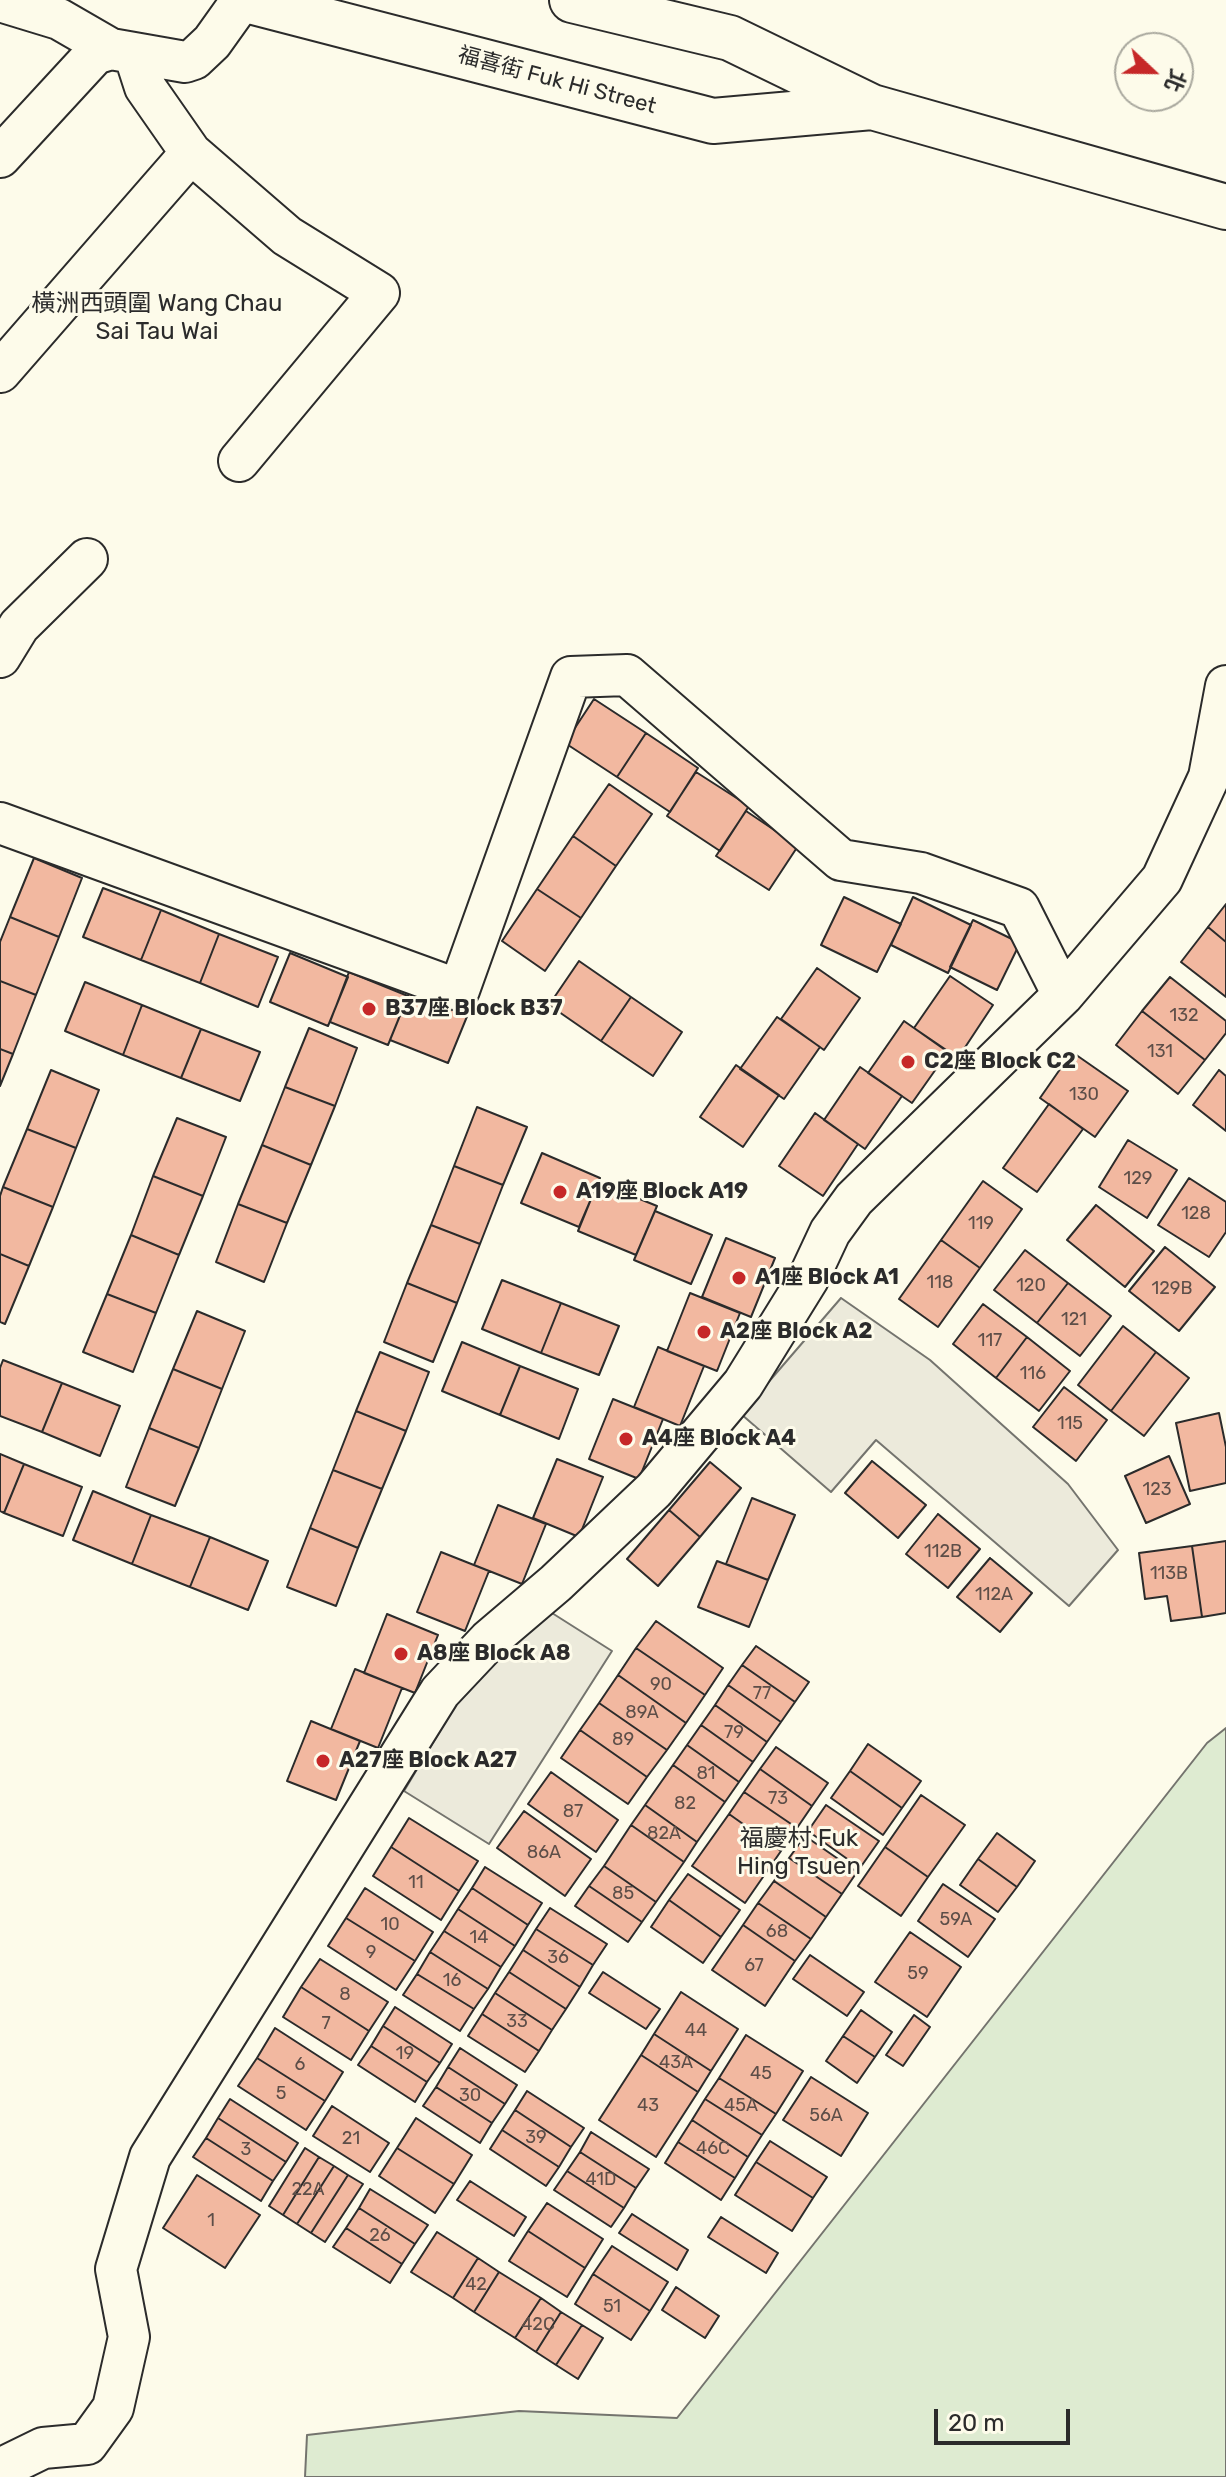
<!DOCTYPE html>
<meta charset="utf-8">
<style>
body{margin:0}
#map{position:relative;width:1226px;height:2477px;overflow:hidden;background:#fdfbea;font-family:Rubik,"Noto Sans TC",sans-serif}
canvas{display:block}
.north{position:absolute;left:1114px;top:32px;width:80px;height:80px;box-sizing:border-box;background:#fdfbea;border:2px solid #a9a89e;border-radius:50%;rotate:112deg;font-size:22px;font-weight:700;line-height:32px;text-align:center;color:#2b2b2b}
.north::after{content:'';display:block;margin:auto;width:28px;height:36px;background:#c62828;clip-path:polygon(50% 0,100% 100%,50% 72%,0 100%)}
.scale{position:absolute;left:934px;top:2409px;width:136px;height:36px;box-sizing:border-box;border:4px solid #2b2b2b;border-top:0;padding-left:10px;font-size:24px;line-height:28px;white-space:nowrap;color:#2b2b2b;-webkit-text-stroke:6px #fdfbea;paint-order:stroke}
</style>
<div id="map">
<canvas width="1226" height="2477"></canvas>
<div class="north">北</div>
<div class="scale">20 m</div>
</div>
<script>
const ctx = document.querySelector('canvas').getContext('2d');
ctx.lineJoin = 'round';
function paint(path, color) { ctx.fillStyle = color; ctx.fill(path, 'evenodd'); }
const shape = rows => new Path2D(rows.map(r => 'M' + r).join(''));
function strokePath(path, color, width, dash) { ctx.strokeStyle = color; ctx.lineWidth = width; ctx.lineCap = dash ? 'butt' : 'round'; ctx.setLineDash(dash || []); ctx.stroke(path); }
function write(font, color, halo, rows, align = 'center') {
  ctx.font = font + ' Rubik,"Noto Sans TC",sans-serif'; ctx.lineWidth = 6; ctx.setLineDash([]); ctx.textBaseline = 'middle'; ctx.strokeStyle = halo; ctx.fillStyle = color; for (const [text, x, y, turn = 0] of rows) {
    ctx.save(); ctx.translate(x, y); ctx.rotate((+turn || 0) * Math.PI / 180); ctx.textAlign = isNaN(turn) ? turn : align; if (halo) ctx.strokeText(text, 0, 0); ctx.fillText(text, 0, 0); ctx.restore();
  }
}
const green = shape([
 [1226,1728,1226,2477,305,2477,307,2435,519,2411,677,2418,1207,1743,1226,1728]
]);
const parking = shape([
 [841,1298,930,1360,1068,1484,1118,1550,1069,1606,876,1440,831,1492,741,1414,841,1298],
 [552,1613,612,1651,489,1844,404,1791,456,1704,503,1654,552,1613]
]);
const building = shape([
 [594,699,646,733,617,777,565,743,594,699],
 [646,733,698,768,670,812,617,777,646,733],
 [696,772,749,806,720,851,667,816,696,772],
 [609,784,652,814,616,866,573,836,609,784],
 [746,811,798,846,769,890,716,856,746,811],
 [573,836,616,866,581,918,537,889,573,836],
 [34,858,82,878,59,937,10,917,34,858],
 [103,888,161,910,141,960,83,937,103,888],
 [537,889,581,918,545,971,502,941,537,889],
 [844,897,901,924,877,972,821,945,844,897],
 [913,897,971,925,948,973,891,945,913,897],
 [1226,904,1226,942,1208,927,1226,904],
 [161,910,219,934,200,983,141,960,161,910],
 [10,917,59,937,36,995,0,981,0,942,10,917],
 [973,920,1020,943,997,990,950,967,973,920],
 [1208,927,1226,942,1226,997,1181,962,1208,927],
 [219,934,278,957,258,1007,200,983,219,934],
 [290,953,348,977,328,1026,270,1002,290,953],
 [579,961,631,997,601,1041,549,1005,579,961],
 [817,968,860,998,824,1050,781,1019,817,968],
 [349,972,408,996,388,1045,330,1022,349,972],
 [950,976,993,1005,958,1058,914,1028,950,976],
 [1170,977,1226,1021,1226,1033,1205,1060,1142,1011,1170,977],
 [0,981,36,995,13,1054,0,1049,0,981],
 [85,982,142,1005,123,1055,65,1031,85,982],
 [410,991,468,1014,448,1063,390,1040,410,991],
 [631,997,682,1032,653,1076,601,1041,631,997],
 [142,1005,201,1029,181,1078,123,1055,142,1005],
 [1142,1011,1205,1060,1178,1094,1116,1045,1142,1011],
 [777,1017,820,1047,784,1099,740,1069,777,1017],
 [904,1021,948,1052,912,1103,868,1073,904,1021],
 [309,1028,357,1048,335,1106,285,1087,309,1028],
 [201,1029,260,1052,240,1101,181,1078,201,1029],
 [0,1049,13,1054,0,1086,0,1049],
 [1072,1052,1128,1091,1095,1137,1040,1098,1072,1052],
 [736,1065,779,1095,743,1147,700,1117,736,1065],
 [860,1067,902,1096,865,1149,824,1120,860,1067],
 [51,1070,99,1090,76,1148,27,1129,51,1070],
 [1219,1070,1226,1076,1226,1131,1193,1105,1219,1070],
 [285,1087,335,1106,311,1165,262,1145,285,1087],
 [1049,1104,1083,1129,1037,1192,1003,1168,1049,1104],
 [477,1107,527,1127,503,1185,454,1166,477,1107],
 [815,1113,858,1144,823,1196,779,1166,815,1113],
 [177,1118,226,1137,203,1196,153,1176,177,1118],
 [27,1129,76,1148,53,1207,3,1187,27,1129],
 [1128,1140,1177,1170,1147,1218,1099,1187,1128,1140],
 [262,1145,311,1165,287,1223,238,1204,262,1145],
 [542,1153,600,1178,579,1227,521,1203,542,1153],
 [454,1166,503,1185,480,1244,431,1225,454,1166],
 [153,1176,203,1196,179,1255,131,1235,153,1176],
 [1189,1178,1226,1202,1226,1232,1209,1257,1158,1225,1189,1178],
 [983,1181,1022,1209,980,1268,941,1240,983,1181],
 [598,1182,657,1206,636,1255,578,1231,598,1182],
 [3,1187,53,1207,29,1266,0,1254,0,1196,3,1187],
 [238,1204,287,1223,264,1282,216,1262,238,1204],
 [1096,1205,1154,1251,1125,1287,1067,1240,1096,1205],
 [655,1211,712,1235,691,1284,634,1260,655,1211],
 [431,1225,480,1244,457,1303,407,1283,431,1225],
 [131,1235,179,1255,156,1313,107,1294,131,1235],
 [726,1238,775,1258,751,1317,702,1297,726,1238],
 [941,1240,980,1268,938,1327,899,1299,941,1240],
 [1165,1247,1215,1287,1179,1331,1129,1291,1165,1247],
 [1025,1250,1068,1283,1037,1323,994,1290,1025,1250],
 [0,1254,29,1266,5,1324,0,1322,0,1254],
 [502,1280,561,1303,541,1353,482,1329,502,1280],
 [407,1283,457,1303,433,1362,384,1342,407,1283],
 [1068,1283,1111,1316,1080,1356,1037,1323,1068,1283],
 [690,1293,740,1313,717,1371,667,1351,690,1293],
 [107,1294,156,1313,133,1372,83,1352,107,1294],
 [561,1303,619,1326,599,1375,541,1353,561,1303],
 [983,1304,1027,1337,996,1378,953,1344,983,1304],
 [197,1311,245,1331,222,1389,173,1369,197,1311],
 [1123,1326,1156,1352,1111,1411,1078,1385,1123,1326],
 [1027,1337,1070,1371,1039,1411,996,1378,1027,1337],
 [462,1342,520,1366,500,1415,442,1391,462,1342],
 [658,1347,704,1366,680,1426,634,1407,658,1347],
 [380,1352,429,1372,406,1431,356,1411,380,1352],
 [1156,1352,1189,1378,1144,1436,1111,1411,1156,1352],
 [3,1360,62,1383,42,1432,0,1416,0,1368,3,1360],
 [520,1366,578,1389,559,1439,500,1415,520,1366],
 [173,1369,222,1389,199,1448,149,1428,173,1369],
 [62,1383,120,1406,100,1456,42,1432,62,1383],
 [1064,1387,1107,1420,1076,1461,1033,1427,1064,1387],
 [613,1399,663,1419,639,1479,589,1459,613,1399],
 [356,1411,406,1431,382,1489,333,1470,356,1411],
 [1219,1413,1226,1447,1226,1483,1190,1491,1176,1423,1219,1413],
 [149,1428,199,1448,175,1506,126,1487,149,1428],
 [0,1454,24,1464,4,1513,0,1511,0,1454],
 [1169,1456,1190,1504,1146,1523,1125,1476,1169,1456],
 [557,1459,603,1477,579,1537,533,1518,557,1459],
 [872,1461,926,1505,898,1538,845,1493,872,1461],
 [710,1462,741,1488,700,1537,669,1510,710,1462],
 [24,1464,82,1487,63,1536,4,1513,24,1464],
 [333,1470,382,1489,358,1548,310,1528,333,1470],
 [93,1491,151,1515,132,1564,73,1540,93,1491],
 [752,1498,795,1515,768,1580,726,1564,752,1498],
 [498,1505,546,1524,522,1584,474,1565,498,1505],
 [669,1510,700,1537,658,1586,627,1559,669,1510],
 [938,1514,980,1549,948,1588,906,1554,938,1514],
 [151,1515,210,1537,190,1587,132,1564,151,1515],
 [310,1528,358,1548,336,1606,287,1587,310,1528],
 [210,1537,268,1561,248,1610,190,1587,210,1537],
 [1226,1541,1226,1613,1202,1617,1192,1546,1226,1541],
 [1192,1546,1202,1617,1171,1621,1167,1596,1145,1599,1139,1553,1192,1546],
 [441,1552,489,1571,465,1631,417,1612,441,1552],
 [990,1558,1032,1593,1000,1632,957,1597,990,1558],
 [717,1561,768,1580,749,1627,698,1607,717,1561],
 [387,1614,438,1635,415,1693,364,1673,387,1614],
 [656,1621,723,1668,705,1695,636,1648,656,1621],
 [756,1646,809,1682,795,1702,742,1665,756,1646],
 [636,1648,705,1695,686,1723,618,1675,636,1648],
 [742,1665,795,1702,781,1722,728,1685,742,1665],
 [355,1669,402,1688,378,1748,331,1729,355,1669],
 [618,1675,686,1723,667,1750,599,1703,618,1675],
 [728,1685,781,1722,767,1742,715,1705,728,1685],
 [599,1703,667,1750,647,1777,580,1730,599,1703],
 [715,1705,767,1742,753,1762,701,1725,715,1705],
 [311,1721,360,1741,336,1800,287,1781,311,1721],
 [701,1725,753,1762,739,1782,687,1745,701,1725],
 [580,1730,647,1777,628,1804,561,1758,580,1730],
 [868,1744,921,1781,902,1808,850,1771,868,1744],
 [687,1745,739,1782,725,1802,673,1765,687,1745],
 [776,1747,828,1783,812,1806,760,1769,776,1747],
 [673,1765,725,1802,697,1842,645,1805,673,1765],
 [760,1769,812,1806,797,1828,744,1792,760,1769],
 [850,1771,902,1808,883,1835,831,1798,850,1771],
 [551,1772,618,1820,596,1852,528,1804,551,1772],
 [744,1792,797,1828,781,1851,729,1814,744,1792],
 [921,1795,965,1825,928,1877,885,1847,921,1795],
 [645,1805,697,1842,684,1862,631,1825,645,1805],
 [826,1805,879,1841,860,1868,808,1831,826,1805],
 [524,1811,591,1859,565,1896,497,1848,524,1811],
 [729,1814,781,1851,745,1903,692,1866,729,1814],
 [409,1818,478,1861,459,1891,391,1847,409,1818],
 [631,1825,684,1862,656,1902,604,1866,631,1825],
 [997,1833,1035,1861,1017,1887,978,1859,997,1833],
 [805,1836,857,1872,842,1894,789,1858,805,1836],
 [391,1847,459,1891,441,1920,373,1876,391,1847],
 [885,1847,928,1877,901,1916,858,1886,885,1847],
 [789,1858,842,1894,826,1917,774,1881,789,1858],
 [978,1859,1017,1887,998,1912,960,1885,978,1859],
 [604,1866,656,1902,642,1922,589,1886,604,1866],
 [485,1867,542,1903,528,1925,472,1888,485,1867],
 [688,1874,740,1910,721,1937,669,1900,688,1874],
 [774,1881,826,1917,811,1939,758,1903,774,1881],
 [943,1884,995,1919,968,1957,918,1921,943,1884],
 [589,1886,642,1922,628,1942,575,1906,589,1886],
 [365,1888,433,1932,415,1961,346,1918,365,1888],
 [472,1888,528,1925,515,1946,458,1909,472,1888],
 [669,1900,721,1937,703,1963,651,1927,669,1900],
 [758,1903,811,1939,795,1961,743,1925,758,1903],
 [550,1908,607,1944,593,1965,536,1929,550,1908],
 [458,1909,515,1946,501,1967,444,1931,458,1909],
 [346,1918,415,1961,396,1990,328,1946,346,1918],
 [743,1925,795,1961,765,2006,712,1970,743,1925],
 [536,1929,593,1965,580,1987,523,1950,536,1929],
 [444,1931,501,1967,488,1989,430,1952,444,1931],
 [910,1932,961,1967,927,2017,875,1982,910,1932],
 [523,1950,580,1987,566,2009,509,1972,523,1950],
 [430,1952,488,1989,474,2009,417,1974,430,1952],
 [810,1955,864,1992,847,2016,793,1979,810,1955],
 [320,1959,388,2002,369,2031,301,1987,320,1959],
 [509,1972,566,2009,552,2030,495,1993,509,1972],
 [603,1972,660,2009,646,2029,589,1993,603,1972],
 [417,1974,474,2009,460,2031,403,1995,417,1974],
 [301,1987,369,2031,351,2060,283,2017,301,1987],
 [681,1992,738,2029,711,2071,654,2034,681,1992],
 [495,1993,552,2030,539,2051,482,2014,495,1993],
 [395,2007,452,2044,440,2063,383,2026,395,2007],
 [861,2010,892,2032,875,2057,843,2036,861,2010],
 [482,2014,539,2051,525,2072,468,2036,482,2014],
 [914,2015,930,2027,903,2066,886,2055,914,2015],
 [383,2026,440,2063,427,2082,371,2046,383,2026],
 [275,2028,343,2072,325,2101,257,2058,275,2028],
 [654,2034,711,2071,698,2092,641,2055,654,2034],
 [746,2035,803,2071,776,2114,719,2078,746,2035],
 [843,2036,875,2057,857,2083,826,2061,843,2036],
 [371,2046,427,2082,415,2102,358,2065,371,2046],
 [460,2048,517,2085,505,2104,448,2067,460,2048],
 [641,2055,698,2092,656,2157,599,2120,641,2055],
 [257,2058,325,2101,306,2130,238,2086,257,2058],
 [448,2067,505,2104,492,2123,436,2087,448,2067],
 [811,2077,868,2113,841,2156,783,2120,811,2077],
 [719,2078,776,2114,762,2135,705,2099,719,2078],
 [436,2087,492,2123,480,2143,423,2106,436,2087],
 [527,2091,584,2128,571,2147,515,2110,527,2091],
 [230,2099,298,2143,286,2162,218,2118,230,2099],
 [705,2099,762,2135,748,2157,692,2120,705,2099],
 [332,2106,389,2143,370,2172,313,2136,332,2106],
 [515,2110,571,2147,559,2167,502,2130,515,2110],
 [218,2118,286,2162,273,2181,206,2138,218,2118],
 [416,2118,472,2155,454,2184,397,2148,416,2118],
 [692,2120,748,2157,735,2178,678,2142,692,2120],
 [502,2130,559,2167,546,2186,490,2149,502,2130],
 [591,2132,649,2169,636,2188,580,2152,591,2132],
 [206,2138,273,2181,261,2201,193,2157,206,2138],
 [770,2141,827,2177,813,2198,756,2162,770,2141],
 [678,2142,735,2178,721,2200,665,2163,678,2142],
 [305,2148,319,2157,283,2215,269,2206,305,2148],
 [397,2148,454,2184,435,2213,379,2176,397,2148],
 [580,2152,636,2188,624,2208,567,2171,580,2152],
 [319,2157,334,2166,297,2224,283,2215,319,2157],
 [756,2162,813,2198,792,2231,735,2195,756,2162],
 [334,2166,348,2175,311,2233,297,2224,334,2166],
 [567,2171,624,2208,611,2227,554,2190,567,2171],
 [197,2175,260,2215,225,2268,163,2228,197,2175],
 [348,2175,363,2184,325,2242,311,2233,348,2175],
 [470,2181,526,2217,514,2236,457,2200,470,2181],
 [370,2189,428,2225,415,2244,359,2208,370,2189],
 [547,2203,603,2239,585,2268,528,2231,547,2203],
 [359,2208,415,2244,402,2264,346,2228,359,2208],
 [632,2214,688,2250,677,2270,619,2233,632,2214],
 [721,2217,778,2253,766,2273,708,2237,721,2217],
 [346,2228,402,2264,390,2283,333,2247,346,2228],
 [528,2231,585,2268,567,2297,509,2261,528,2231],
 [437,2232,478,2258,453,2298,411,2272,437,2232],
 [612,2246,668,2282,650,2311,593,2274,612,2246],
 [478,2258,499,2272,474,2312,453,2298,478,2258],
 [499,2272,541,2298,515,2338,474,2312,499,2272],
 [593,2274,650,2311,631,2340,575,2304,593,2274],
 [676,2287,719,2316,705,2338,662,2310,676,2287],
 [541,2298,561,2312,536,2352,515,2338,541,2298],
 [561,2312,582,2325,556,2365,536,2352,561,2312],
 [582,2325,603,2338,578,2379,556,2365,582,2325]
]);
const street = shape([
 [0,1,59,19,111,49,185,62,194,59,212,42,242,0],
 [134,53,145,87,191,153,287,236,379,293,239,461],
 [0,157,95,54,111,49],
 [0,372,191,153],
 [0,657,19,626,87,559],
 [0,823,459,990,571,677,627,675,841,860,921,873,1019,908,1063,995],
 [0,2469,43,2448,87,2444,113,2408,129,2337,116,2269,150,2157,440,1692,489,1640,556,1583,654,1490,743,1384,808,1279,830,1232,854,1199,1063,995,1162,879,1209,777,1226,686]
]);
const secondary = shape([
 [246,0,713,121,872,107],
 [572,0,730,38,872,107,1226,207]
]);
const markers = [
 [369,1009,8,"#c62828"],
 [908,1062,8,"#c62828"],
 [560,1192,8,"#c62828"],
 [739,1278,8,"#c62828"],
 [704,1332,8,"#c62828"],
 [626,1439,8,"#c62828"],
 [401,1654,8,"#c62828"],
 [323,1761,8,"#c62828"]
];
const numberNames = [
 ["132",1184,1016],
 ["131",1160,1052],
 ["130",1084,1095],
 ["129",1138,1179],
 ["128",1196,1214],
 ["119",981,1224],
 ["118",940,1283],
 ["120",1031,1286],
 ["129B",1172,1289],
 ["121",1074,1320],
 ["117",990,1341],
 ["116",1033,1374],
 ["115",1070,1424],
 ["123",1157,1490],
 ["112B",943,1552],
 ["113B",1169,1574],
 ["112A",994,1595],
 ["90",661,1685],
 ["77",762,1694],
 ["89A",642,1713],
 ["79",734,1733],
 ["89",623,1740],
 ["81",706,1774],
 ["73",778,1799],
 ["82",685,1804],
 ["87",573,1812],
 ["82A",664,1834],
 ["86A",544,1853],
 ["11",416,1883],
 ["85",623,1894],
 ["59A",956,1920],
 ["10",390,1925],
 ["68",777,1932],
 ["14",479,1938],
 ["9",371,1953],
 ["36",558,1958],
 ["67",754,1966],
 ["59",918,1974],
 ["16",452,1981],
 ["8",345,1995],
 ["33",517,2022],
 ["7",326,2024],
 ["44",696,2031],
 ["19",405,2054],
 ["43A",676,2063],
 ["6",300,2065],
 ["45",761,2074],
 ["5",281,2094],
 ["30",470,2096],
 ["43",648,2106],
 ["45A",741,2106],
 ["56A",826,2116],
 ["39",536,2138],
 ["21",351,2139],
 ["46C",713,2149],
 ["3",246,2150],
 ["41D",601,2180],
 ["22A",308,2190],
 ["1",211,2221],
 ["26",380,2236],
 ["42",476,2285],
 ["51",612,2307],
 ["42C",538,2325]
];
const streetNames = [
 ["福喜街 Fuk Hi Street",557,81,15]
];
const poiNames = [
 ["B37座 Block B37",385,1009],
 ["C2座 Block C2",924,1062],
 ["A19座 Block A19",576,1192],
 ["A1座 Block A1",755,1278],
 ["A2座 Block A2",720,1332],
 ["A4座 Block A4",642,1439],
 ["A8座 Block A8",417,1654],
 ["A27座 Block A27",339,1761]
];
const neighbourhoodNames = [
 ["橫洲西頭圍 Wang Chau",157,304],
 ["Sai Tau Wai",157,332],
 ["福慶村 Fuk",799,1839],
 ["Hing Tsuen",799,1867]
];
paint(green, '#deebd1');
strokePath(green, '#74746e', 2);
paint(parking, '#eceadb');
strokePath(parking, '#74746e', 2);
paint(building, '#f2b8a0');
strokePath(building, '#2b2b2b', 2);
strokePath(street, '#2b2b2b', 44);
strokePath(secondary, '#2b2b2b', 48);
strokePath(street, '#fdfbea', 40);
strokePath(secondary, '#fdfbea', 44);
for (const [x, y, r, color] of markers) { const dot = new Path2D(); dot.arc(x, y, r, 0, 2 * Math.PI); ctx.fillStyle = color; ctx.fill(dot); strokePath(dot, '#fdfbea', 3); }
write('18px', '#5d4e48', null, numberNames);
write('22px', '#2b2b2b', '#fdfbea', streetNames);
write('bold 22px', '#2b2b2b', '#fdfbea', poiNames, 'left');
write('24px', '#2b2b2b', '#fdfbea', neighbourhoodNames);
</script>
